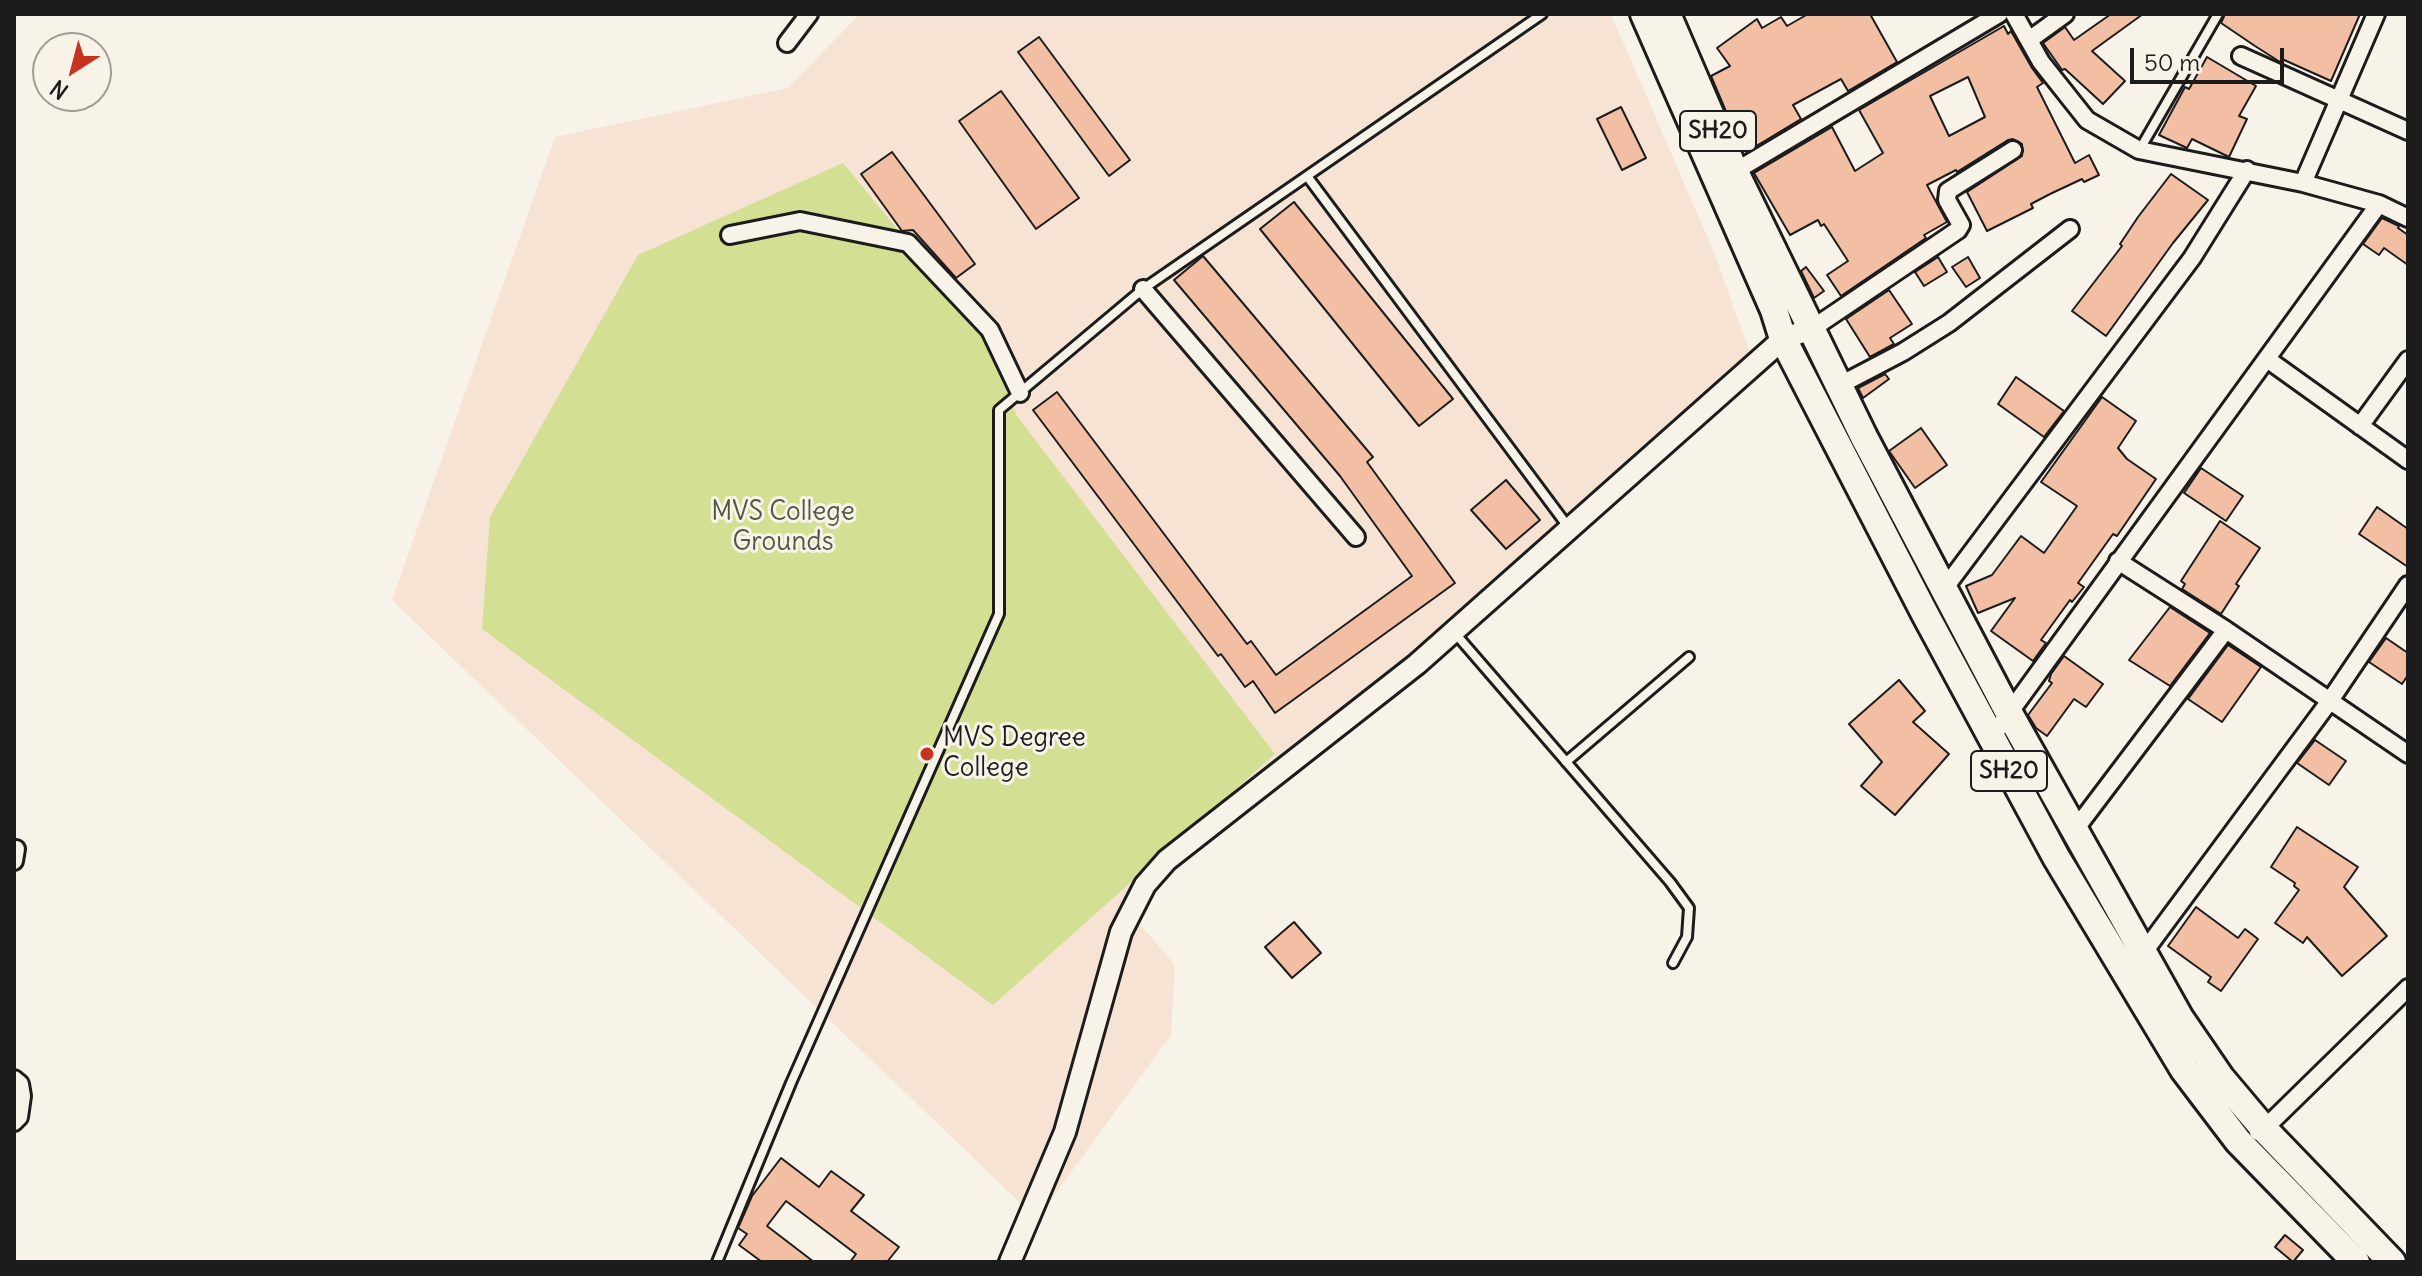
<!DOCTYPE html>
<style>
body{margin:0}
#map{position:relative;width:2422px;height:1276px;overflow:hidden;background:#f7f3e8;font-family:Delius,sans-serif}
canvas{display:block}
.frame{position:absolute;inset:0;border:16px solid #1c1c1c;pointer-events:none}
.north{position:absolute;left:32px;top:32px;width:80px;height:80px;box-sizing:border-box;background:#f7f3e8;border:2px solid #9f9d96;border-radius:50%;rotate:216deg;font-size:22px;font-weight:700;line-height:32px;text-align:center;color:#1c1c1c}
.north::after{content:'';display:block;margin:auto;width:28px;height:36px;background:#c8321e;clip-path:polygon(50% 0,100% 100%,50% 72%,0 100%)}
.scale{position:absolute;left:2130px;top:48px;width:154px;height:36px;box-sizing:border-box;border:4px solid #1c1c1c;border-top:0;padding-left:10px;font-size:24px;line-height:28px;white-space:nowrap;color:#1c1c1c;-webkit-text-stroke:6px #f7f3e8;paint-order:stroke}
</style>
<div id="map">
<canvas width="2422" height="1276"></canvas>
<div class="frame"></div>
<div class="north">N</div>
<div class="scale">50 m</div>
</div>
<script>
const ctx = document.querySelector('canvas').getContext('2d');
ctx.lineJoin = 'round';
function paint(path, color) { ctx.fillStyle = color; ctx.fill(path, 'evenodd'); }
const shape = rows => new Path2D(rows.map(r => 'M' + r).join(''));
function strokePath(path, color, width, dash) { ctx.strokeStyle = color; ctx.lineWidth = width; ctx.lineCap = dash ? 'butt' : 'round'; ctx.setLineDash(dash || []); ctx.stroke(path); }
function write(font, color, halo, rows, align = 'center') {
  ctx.font = font + ' Delius,sans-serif'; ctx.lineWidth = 6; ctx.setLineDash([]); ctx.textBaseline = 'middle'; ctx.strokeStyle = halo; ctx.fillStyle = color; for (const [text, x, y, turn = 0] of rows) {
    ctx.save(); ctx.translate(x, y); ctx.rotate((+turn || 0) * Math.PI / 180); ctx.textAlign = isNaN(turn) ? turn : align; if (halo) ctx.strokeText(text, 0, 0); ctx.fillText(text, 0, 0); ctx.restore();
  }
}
const built = shape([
 [860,14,1611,14,1716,257,1754,365,1126,908,1175,965,1171,1035,1037,1219,392,600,555,137,788,88]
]);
const green = shape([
 [843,163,980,330,1017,416,1275,754,993,1005,482,629,490,517,638,255]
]);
const building = shape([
 [1808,14,1870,14,1897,62,1848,91,1841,79,1793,105,1801,119,1748,151,1733,128,1711,76,1730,66,1717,48,1757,19,1762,28,1781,17,1787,26,1808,14],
 [2111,14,2143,14,2092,51,2125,81,2103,104,2065,69,2062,70,2043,43,2065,27,2074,40,2111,14],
 [2225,14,2360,14,2331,81,2282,59,2280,62,2255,46,2221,23,2225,14],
 [2004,26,2008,34,2011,31,2032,68,2043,83,2037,87,2075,163,2089,155,2099,175,2084,182,2082,179,2050,194,2031,204,2033,208,1987,231,1967,192,2022,156,2022,144,2013,139,2008,140,1957,172,1956,170,1927,185,1947,222,1924,235,1926,238,1841,296,1827,275,1848,261,1824,224,1821,226,1818,220,1790,235,1754,173,1832,127,1855,171,1883,153,1859,110,2004,26],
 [1968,77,1985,117,1949,136,1930,96,1968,77],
 [1039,37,1130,160,1109,176,1018,52,1039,37],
 [2207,57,2256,86,2239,116,2247,119,2229,157,2192,139,2187,148,2159,135,2185,87,2189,89,2207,57],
 [1001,91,1079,198,1036,229,959,121,1001,91],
 [1621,107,1646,158,1622,170,1597,119,1621,107],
 [892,152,975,264,956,278,913,230,902,231,861,174,892,152],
 [2171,174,2208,200,2173,243,2106,336,2072,311,2122,246,2120,244,2138,217,2171,174],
 [1294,202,1453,399,1419,426,1260,229,1294,202],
 [2382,218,2399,226,2398,228,2408,235,2408,265,2384,248,2379,255,2363,244,2382,218],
 [1203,256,1373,457,1367,462,1455,583,1275,713,1253,681,1245,687,1221,654,1218,656,1033,410,1057,392,1247,644,1251,641,1276,675,1412,576,1340,476,1174,280,1203,256],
 [1938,257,1947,272,1924,286,1915,272,1938,257],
 [1968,257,1980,278,1966,287,1952,267,1968,257],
 [1806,267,1824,291,1814,298,1801,271,1806,267],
 [1889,290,1912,324,1890,338,1894,344,1870,357,1846,319,1889,290],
 [1885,374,1889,379,1863,398,1858,388,1885,374],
 [2016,377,2064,411,2044,437,1998,404,2016,377],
 [2102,397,2136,421,2118,448,2127,459,2156,479,2117,536,2113,534,2078,583,2084,587,2072,602,2070,600,2041,640,2046,643,2033,661,1991,631,2015,598,1978,613,1966,586,1992,575,2021,536,2044,553,2077,506,2041,482,2102,397],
 [1921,428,1947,465,1915,488,1889,451,1921,428],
 [2201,468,2243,496,2226,521,2184,493,2201,468],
 [1506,480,1540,520,1506,549,1471,510,1506,480],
 [2377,507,2408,529,2408,567,2359,534,2377,507],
 [2220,521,2260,548,2236,584,2239,586,2221,614,2182,589,2185,584,2181,581,2220,521],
 [2170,607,2210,633,2170,686,2129,660,2170,607],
 [2386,638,2408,653,2408,675,2402,684,2369,662,2386,638],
 [2228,645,2261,667,2222,722,2188,699,2228,645],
 [2064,656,2103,684,2086,707,2074,699,2047,736,2036,728,2028,715,2052,683,2049,681,2051,674,2064,656],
 [1899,680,1925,711,1913,722,1949,754,1895,815,1861,786,1882,762,1849,724,1899,680],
 [2315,740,2346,761,2329,785,2297,763,2315,740],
 [2297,827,2358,867,2344,887,2387,936,2342,976,2307,937,2303,943,2275,923,2299,890,2294,886,2295,883,2271,867,2297,827],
 [2196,907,2238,938,2245,929,2258,939,2221,991,2208,982,2211,977,2168,946,2196,907],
 [1294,922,1321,953,1292,978,1265,947,1294,922],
 [781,1158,819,1187,831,1171,864,1195,851,1211,899,1247,887,1262,850,1262,856,1254,786,1201,767,1226,814,1262,762,1262,739,1245,747,1234,738,1228,752,1196,781,1158],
 [2285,1235,2303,1250,2293,1262,2275,1247,2285,1235]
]);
const service = shape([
 [2140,149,2218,14],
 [1307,176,1569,528],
 [1454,632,1670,882,1689,908,1687,937,1673,963],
 [1566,762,1689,657],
 [717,1262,791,1083,999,614,999,410,1143,289,1542,14]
]);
const minor = shape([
 [2029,40,2065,14],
 [787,43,809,14],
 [2241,56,2408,131],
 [1729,175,1999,14],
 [2303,183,2376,14],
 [2379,204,2408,218],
 [730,235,800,221,908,243,990,330,1020,393],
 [1143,289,1356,537],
 [1813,328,1958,230,1961,225,1947,200,1948,191,2013,150],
 [2267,359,2408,460],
 [1840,385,1903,352,1949,323,2070,229],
 [2360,426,2408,360],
 [2118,561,2226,630,2408,754],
 [1944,589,2192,258,2247,170],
 [1991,738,2379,204,2303,183,2139,150,2087,120,2041,62,2014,14],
 [2074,831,2226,630],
 [14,861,16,849],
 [2141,956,2329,702,2408,585],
 [14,1079,20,1084,22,1096,19,1117,14,1122],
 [2258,1132,2264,1129,2408,988]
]);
const tertiary = shape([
 [1010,1262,1065,1132,1121,932,1145,885,1167,860,1417,664,1783,339,1813,328]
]);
const primary = shape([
 [1644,14,1774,310,1783,339,1925,614,2056,857,2184,1070,2238,1141,2356,1262],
 [1667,14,1735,172,1864,437,2009,713,2180,1018,2221,1078,2264,1129,2392,1262]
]);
const markers = [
 [927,754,8,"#c8321e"]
];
const shields = [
 [1718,131,76],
 [2009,771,76]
];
const shieldNames = [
 ["SH20",1718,131],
 ["SH20",2009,771]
];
const parkNames = [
 ["MVS College",783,513],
 ["Grounds",783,543]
];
const poiNames = [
 ["MVS Degree",943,739],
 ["College",943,769]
];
paint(built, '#f6e3d4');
paint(green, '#d3df92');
paint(building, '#f2bea4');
strokePath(building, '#1c1c1c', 2);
strokePath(service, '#1c1c1c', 14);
strokePath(minor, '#1c1c1c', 22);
strokePath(tertiary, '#1c1c1c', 26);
strokePath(primary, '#1c1c1c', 32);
strokePath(service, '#f7f3e8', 8);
strokePath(minor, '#f7f3e8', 16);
strokePath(tertiary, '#f7f3e8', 20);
strokePath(primary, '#f7f3e8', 26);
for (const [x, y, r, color] of markers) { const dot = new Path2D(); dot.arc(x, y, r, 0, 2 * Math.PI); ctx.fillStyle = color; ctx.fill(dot); strokePath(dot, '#f7f3e8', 3); }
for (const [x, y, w] of shields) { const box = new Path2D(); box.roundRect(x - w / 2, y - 20, w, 40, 6); ctx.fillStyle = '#f7f3e8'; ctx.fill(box); strokePath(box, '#1c1c1c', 2); }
write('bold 24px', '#1c1c1c', null, shieldNames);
write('26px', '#53563f', '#f7f3e8', parkNames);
write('26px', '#1c1c1c', '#f7f3e8', poiNames, 'left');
</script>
